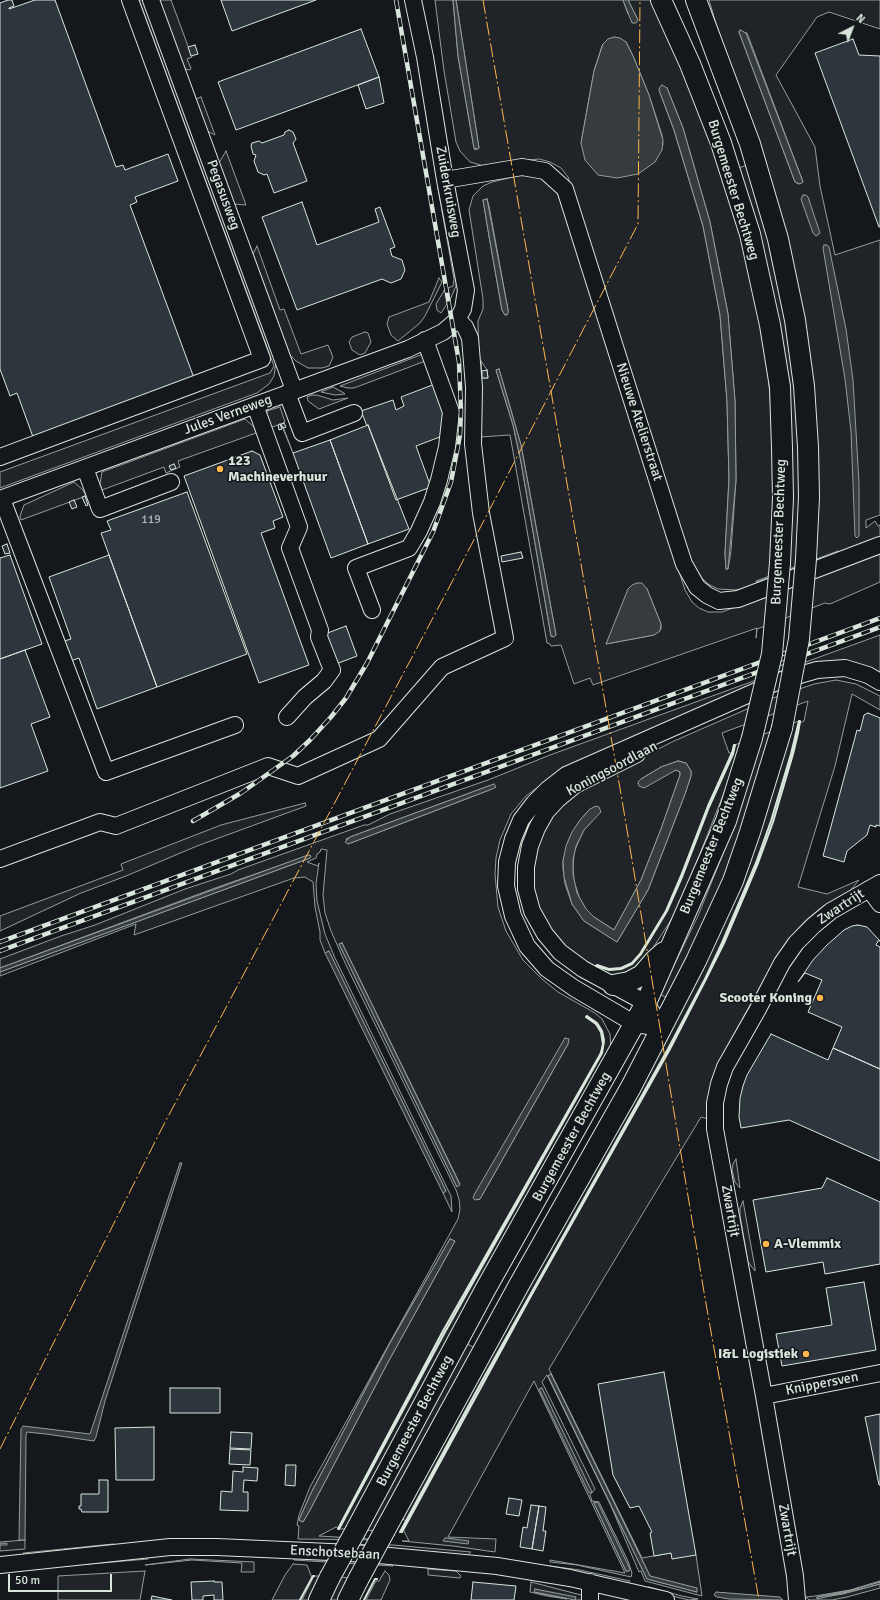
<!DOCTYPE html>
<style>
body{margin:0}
#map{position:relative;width:880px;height:1600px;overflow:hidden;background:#14181c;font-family:Signika,sans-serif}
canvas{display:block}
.north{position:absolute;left:832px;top:8px;width:40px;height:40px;-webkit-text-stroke:3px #14181c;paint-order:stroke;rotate:42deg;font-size:11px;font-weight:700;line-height:16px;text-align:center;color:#d8e6dc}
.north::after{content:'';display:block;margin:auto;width:14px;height:18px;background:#d8e6dc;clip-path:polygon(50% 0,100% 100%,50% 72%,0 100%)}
.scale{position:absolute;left:8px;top:1574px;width:104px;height:18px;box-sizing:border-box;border:2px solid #d8e6dc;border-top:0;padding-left:5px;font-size:12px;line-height:14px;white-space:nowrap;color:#d8e6dc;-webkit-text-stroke:3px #14181c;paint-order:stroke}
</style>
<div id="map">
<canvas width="880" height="1600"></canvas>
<div class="north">N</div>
<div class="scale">50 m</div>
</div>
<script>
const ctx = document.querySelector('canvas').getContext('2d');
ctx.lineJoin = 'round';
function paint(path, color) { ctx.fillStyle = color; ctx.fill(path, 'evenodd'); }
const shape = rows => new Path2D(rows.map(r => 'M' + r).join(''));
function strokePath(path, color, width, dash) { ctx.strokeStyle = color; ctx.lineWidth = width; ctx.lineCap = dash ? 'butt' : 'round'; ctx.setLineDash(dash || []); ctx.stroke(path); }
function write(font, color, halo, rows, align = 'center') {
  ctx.font = font + ' Signika,sans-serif'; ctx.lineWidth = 3; ctx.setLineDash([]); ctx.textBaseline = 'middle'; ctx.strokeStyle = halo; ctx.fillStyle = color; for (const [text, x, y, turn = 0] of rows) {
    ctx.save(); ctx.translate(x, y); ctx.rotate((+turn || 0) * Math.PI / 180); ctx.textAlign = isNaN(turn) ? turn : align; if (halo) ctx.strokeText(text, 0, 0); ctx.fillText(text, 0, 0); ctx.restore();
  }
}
const green = shape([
 [139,0,143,0,276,362,274,376,269,384,257,393,0,488,0,472,270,373,274,366,139,0],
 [159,0,171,0,192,57,187,59,191,68,190,70,184,69,159,0],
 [435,0,453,0,458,56,474,148,475,150,479,148,456,0,623,0,628,14,638,20,628,0,655,0,694,89,750,267,767,364,770,396,775,491,771,558,790,519,739,168,749,164,758,192,787,326,814,550,781,215,761,147,720,37,709,0,880,0,880,29,829,12,817,17,776,75,815,147,820,186,835,255,880,240,880,515,866,520,866,528,875,521,878,526,880,525,880,538,747,588,736,590,718,589,708,584,701,577,692,563,568,177,561,168,550,162,539,159,529,160,484,166,470,162,460,151,456,142,444,71,435,0],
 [739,32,747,33,803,182,799,184,795,182,739,32],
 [626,42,633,56,649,95,662,135,663,145,581,143,594,71,602,46,603,44,626,42],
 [667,88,683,128,710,222,728,314,735,401,736,480,731,551,728,569,726,569,725,553,729,479,727,401,720,315,703,226,674,130,659,90,667,88],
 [838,551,839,552,756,582,756,581,838,551],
 [201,97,215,135,207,131,196,99,201,97],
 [226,151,246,205,234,204,219,163,226,151],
 [521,175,537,176,548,182,556,190,560,200,685,590,692,602,699,608,708,612,722,612,880,553,880,582,830,604,825,603,757,629,756,638,757,628,593,685,590,678,574,684,561,645,551,646,550,644,547,643,510,435,480,437,478,321,483,309,483,299,469,210,473,196,483,186,492,182,521,175],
 [487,199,489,206,508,310,507,315,505,315,502,310,489,236,483,200,487,199],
 [481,361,487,370,488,378,482,378,481,361],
 [499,369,521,445,556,635,552,637,551,636,521,462,513,425,496,370,499,369],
 [647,589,661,624,661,629,654,635,606,644,647,589],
 [438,188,456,272,456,286,450,300,448,288,453,286,454,279,438,188],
 [257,246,280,310,284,309,301,354,328,345,333,357,329,366,322,368,308,368,296,361,290,355,253,254,257,246],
 [439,278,442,282,425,316,420,323,398,341,391,335,387,324,389,317,429,302,439,278],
 [445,289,447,304,441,313,437,310,436,304,445,289],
 [365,332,368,333,371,342,365,353,360,355,352,350,349,342,352,337,365,332],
 [423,354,428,360,354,388,348,388,340,386,423,354],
 [333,387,344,393,345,394,335,395,321,392,333,387],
 [312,395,317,395,333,400,348,398,319,409,308,401,307,397,312,395],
 [280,407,285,422,282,424,293,453,281,424,269,428,267,423,267,411,280,407],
 [245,419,254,427,256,433,178,461,180,467,166,473,164,467,102,490,100,484,102,472,245,419],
 [74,482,83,490,86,496,21,520,20,516,24,505,74,482],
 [880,635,880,676,842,664,556,776,538,787,526,796,511,814,500,840,496,858,495,874,498,907,506,931,523,960,542,979,558,992,595,1013,602,1019,610,1034,611,1047,348,1525,344,1529,339,1529,445,1332,602,1053,604,1044,602,1031,597,1023,587,1016,599,1028,602,1036,603,1044,599,1057,443,1331,338,1528,336,1527,319,1536,386,1540,298,1539,299,1526,297,1525,299,1515,310,1487,458,1219,460,1209,459,1199,456,1190,346,965,331,931,325,913,323,895,327,850,321,849,320,852,317,854,316,858,307,862,318,866,319,863,316,884,317,901,325,934,335,958,451,1196,452,1212,443,1193,446,1191,329,952,325,953,320,940,320,932,315,907,313,882,305,877,294,878,134,935,136,924,0,976,0,972,310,858,310,855,218,887,0,968,0,959,61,936,95,925,185,889,231,874,238,870,364,825,368,825,390,814,488,780,550,755,880,635],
 [489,786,492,789,348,844,346,839,350,837,489,786],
 [342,943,460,1184,457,1187,339,944,342,943],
 [568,1044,480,1199,477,1200,568,1044],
 [450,1239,455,1241,387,1364,310,1510,303,1522,299,1520,312,1491,390,1343,450,1239],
 [836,680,856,684,880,696,880,710,852,694,835,766,798,887,827,894,859,880,850,891,822,907,805,921,790,937,776,958,718,1063,712,1081,708,1119,701,1117,549,1369,642,1558,671,1553,696,1555,702,1596,645,1581,641,1571,639,1572,611,1506,547,1375,542,1382,595,1489,590,1495,592,1501,599,1502,628,1561,632,1573,631,1577,577,1565,550,1562,550,1560,625,1573,534,1381,448,1537,496,1539,495,1552,453,1546,402,1541,409,1541,403,1529,532,1294,670,1049,724,943,748,888,773,822,793,754,800,723,804,721,808,701,722,733,729,753,732,753,708,806,681,876,666,911,640,954,632,963,621,968,615,969,609,969,597,965,597,966,609,970,621,969,632,964,641,954,667,911,682,877,709,807,733,754,735,745,742,742,733,770,684,894,671,920,642,965,619,976,608,975,589,966,552,935,534,896,532,864,548,819,583,787,674,741,770,699,814,684,836,680],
 [678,761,686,763,691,771,691,776,685,794,648,890,617,942,584,921,572,904,565,884,563,869,563,861,569,839,580,820,590,809,592,821,584,830,579,840,574,853,573,867,574,881,580,899,586,909,594,917,614,930,641,880,661,829,680,775,680,772,676,770,638,784,639,782,641,779,661,767,678,761],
 [551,1374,650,1576,697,1592,647,1579,548,1376,551,1374],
 [594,1503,629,1571,626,1571,594,1503],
 [799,721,791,754,771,821,756,863,722,943,705,979,668,1049,482,1381,406,1521,401,1518,644,1078,791,724,799,721],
 [773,731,724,881,671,991,665,997,660,994,698,916,720,861,731,834,761,735,773,731],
 [305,803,306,806,197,846,126,876,81,893,0,931,0,916,123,870,121,864,221,825,305,803],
 [736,1159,740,1188,735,1182,732,1170,733,1164,736,1159],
 [743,1201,755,1268,755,1271,748,1262,740,1216,740,1208,743,1201],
 [465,1343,475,1348,376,1531,364,1530,465,1343],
 [25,1540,25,1549,0,1551,0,1545,7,1545,7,1543,0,1544,0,1542,25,1540],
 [113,1544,108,1548,24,1555,23,1553,113,1544],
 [326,1544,393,1545,471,1552,467,1556,326,1544],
 [148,1555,148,1559,54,1567,54,1564,148,1555],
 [294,1556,385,1560,393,1566,294,1560,294,1556],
 [190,1559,254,1562,254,1572,241,1572,242,1563,192,1560,145,1565,190,1559],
 [293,1564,307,1565,312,1578,300,1600,272,1600,285,1575,293,1564],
 [550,1566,580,1570,630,1581,626,1585,551,1569,550,1566],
 [428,1569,456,1571,461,1576,460,1578,428,1575,428,1569],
 [145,1571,140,1600,58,1600,58,1576,145,1571],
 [385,1571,389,1575,390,1580,381,1600,366,1600,376,1581,379,1581,385,1571],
 [314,1576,319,1576,319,1579,310,1600,302,1600,314,1576],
 [339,1577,351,1578,340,1600,328,1600,339,1577],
 [880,1581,880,1582,862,1588,817,1597,817,1598,843,1594,880,1584,880,1588,847,1597,832,1600,809,1600,806,1597,815,1596,850,1590,880,1581],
 [531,1582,585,1596,585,1600,575,1600,575,1598,534,1592,567,1599,547,1596,530,1592,531,1582],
 [649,1587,682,1596,698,1599,689,1600,651,1591,649,1587]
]);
const water = shape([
 [453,0,456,0,479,148,478,149,474,148,458,56,453,0],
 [623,0,628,0,638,20,636,23,632,23,623,0],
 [740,30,746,33,803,182,800,184,795,182,739,32,740,30],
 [614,37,620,38,626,42,633,56,649,95,663,140,662,150,655,162,638,174,617,178,598,175,585,160,581,143,594,71,603,44,608,39,614,37],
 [662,85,667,88,683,128,710,222,728,314,735,401,736,480,728,569,726,569,725,553,729,479,727,401,720,315,703,226,674,130,659,90,660,87,662,85],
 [803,195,806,195,808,197,820,233,816,236,813,233,801,199,803,195],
 [487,199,508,310,508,314,505,315,502,310,489,236,483,200,487,199],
 [824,245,827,245,829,247,846,329,853,380,859,483,859,536,857,538,855,536,851,431,845,379,823,248,824,245],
 [499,369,521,445,556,635,554,637,551,636,521,462,513,425,496,370,499,369],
 [637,583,642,583,647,589,661,624,660,631,654,635,606,644,628,589,632,585,637,583],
 [678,761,686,763,691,771,691,776,685,794,648,890,617,942,584,921,572,904,564,877,563,861,566,846,572,832,580,820,590,809,596,806,599,807,601,812,584,830,576,846,573,860,573,874,577,893,586,909,594,917,614,930,641,880,661,829,680,775,680,772,676,770,644,788,639,786,638,782,641,779,661,767,678,761],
 [494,784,496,787,492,789,348,844,345,842,350,837,494,784],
 [308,855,311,856,310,858,0,972,0,968,308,855],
 [342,943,460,1185,457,1187,339,944,342,943],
 [329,951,356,1007,446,1191,443,1193,325,953,329,951],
 [565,1038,569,1039,568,1044,480,1199,475,1200,473,1198,474,1195,565,1038],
 [180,1163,182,1163,131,1320,105,1401,96,1437,94,1441,46,1434,27,1432,26,1435,25,1540,19,1540,21,1429,23,1426,90,1434,180,1163],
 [450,1239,455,1241,387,1364,310,1510,303,1522,299,1520,312,1491,390,1343,450,1239],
 [551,1374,650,1576,697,1588,697,1592,647,1579,548,1376,551,1374],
 [542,1388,592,1492,589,1493,539,1389,542,1388],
 [597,1502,599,1505,630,1569,629,1571,626,1571,594,1503,597,1502],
 [445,1538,447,1538,469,1541,468,1544,443,1541,445,1538],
 [880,1582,880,1584,865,1588,817,1599,817,1597,842,1593,880,1582],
 [535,1589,576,1597,575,1600,534,1592,535,1589],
 [716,1592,780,1597,783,1600,729,1599,717,1597,714,1595,716,1592]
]);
const building = shape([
 [8,0,12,0,14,6,9,8,9,9,35,0,55,0,116,167,123,165,125,170,168,154,178,181,135,197,137,202,130,205,194,378,33,437,17,393,10,396,0,369,0,3,8,0],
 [221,0,316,0,232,31,221,0],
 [361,29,379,77,236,130,218,82,361,29],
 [853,39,859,55,880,56,880,227,879,227,815,53,853,39],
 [195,45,198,54,191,56,188,47,195,45],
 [379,77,384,103,366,109,358,85,379,77],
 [289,130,293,132,296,139,293,143,307,181,274,193,267,174,264,175,258,172,254,161,256,155,253,154,251,146,252,143,259,141,262,143,284,135,285,132,289,130],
 [302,202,317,245,379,222,375,209,380,207,395,247,390,249,392,256,402,260,405,270,401,279,391,283,382,279,297,310,262,217,302,202],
 [487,370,488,378,482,378,482,371,487,370],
 [448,379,445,435,416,446,431,487,396,500,368,425,367,426,361,411,393,400,396,410,404,406,401,397,448,379],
 [284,423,286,427,283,428,281,424,284,423],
 [280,424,282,429,279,430,278,425,280,424],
 [368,425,409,529,368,544,330,440,368,425],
 [330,440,368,544,331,558,293,453,330,440],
 [252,451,260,455,283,517,273,521,275,528,261,533,309,665,259,683,184,476,252,451],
 [174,464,176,468,171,470,169,466,174,464],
 [187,492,247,654,157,687,101,533,111,530,107,521,187,492],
 [85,496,88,505,86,506,82,497,85,496],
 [74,500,77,507,72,509,69,502,74,500],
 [7,544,10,553,5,554,2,546,7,544],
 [521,552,523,558,502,562,501,556,521,552],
 [10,555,42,644,0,659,0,558,10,555],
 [109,555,157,687,97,709,79,658,68,662,61,642,71,639,49,577,109,555],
 [346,626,357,656,336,664,325,634,346,626],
 [25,650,50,717,31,724,48,771,0,788,0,659,25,650],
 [868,713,880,718,880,826,876,825,876,827,870,825,867,835,847,851,844,862,823,856,857,730,860,731,864,715,868,713],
 [858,925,867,927,880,941,878,941,876,945,880,947,880,1069,833,1048,842,1027,808,1012,822,980,805,973,798,982,813,960,827,945,844,930,852,926,858,925],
 [771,1034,828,1060,833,1048,880,1069,880,1161,789,1120,741,1128,739,1117,740,1098,743,1086,747,1075,771,1034],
 [827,1178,880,1202,880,1264,825,1274,823,1262,766,1272,753,1200,822,1188,827,1178],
 [864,1282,876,1350,782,1366,776,1334,832,1325,826,1288,864,1282],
 [664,1372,696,1555,672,1559,671,1553,654,1556,650,1533,652,1532,639,1506,630,1508,613,1475,598,1384,664,1372],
 [170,1388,220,1388,220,1413,170,1413,170,1388],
 [880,1414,880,1485,879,1485,865,1417,880,1414],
 [154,1427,154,1480,116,1480,115,1428,154,1427],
 [231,1432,252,1433,251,1449,230,1448,231,1432],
 [230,1449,251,1450,250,1465,229,1464,230,1449],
 [286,1465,296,1465,295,1486,285,1485,286,1465],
 [243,1467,258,1468,257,1481,244,1480,243,1492,248,1492,248,1511,220,1510,221,1491,232,1492,233,1471,243,1472,243,1467],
 [99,1480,108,1480,108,1512,82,1512,81,1509,79,1509,79,1506,81,1506,81,1494,99,1494,99,1480],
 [509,1498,522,1500,519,1516,506,1514,509,1498],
 [531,1505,539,1506,532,1549,520,1547,523,1527,527,1528,531,1505],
 [539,1506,546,1507,543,1531,546,1531,543,1551,532,1549,539,1506],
 [214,1581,214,1582,222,1582,223,1600,214,1600,214,1595,203,1596,203,1600,192,1600,191,1582,214,1581],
 [473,1582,516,1586,514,1600,471,1600,473,1582],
 [152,1596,172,1600,151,1600,152,1596]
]);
const minor = shape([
 [151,0,294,390],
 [445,180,522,167,545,171,565,189,672,527,684,564,697,587,707,595,719,601,738,599,880,545],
 [287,393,302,433,354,413],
 [255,405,299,527,290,548,320,630,319,637,332,670,324,681,305,697,287,717],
 [0,457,262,359,130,0],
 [85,468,100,509,171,482],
 [0,499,408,349,443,332,457,320,463,309,466,290,445,180,425,57,413,0],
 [2,499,106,772,235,725],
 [372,610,356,568,409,548,419,531,432,502,439,480,447,447,451,412,425,340],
 [637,754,575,785,558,799,546,812,537,828,530,846,526,867,526,889,532,911,545,934,560,952,583,969,646,1003,662,1028],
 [0,859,100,822,116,826,268,766,298,776,379,739,442,667,505,638,481,513,473,444,474,387,470,338,465,327,457,319],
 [869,889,880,904],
 [662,1028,635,1024,574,988,547,969,527,946,513,916,506,886,507,862,513,839,521,820,534,803,548,789,566,775,779,681,817,670,845,668,868,675,880,682],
 [764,1396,880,1373],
 [0,1565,170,1547,217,1547,330,1552,368,1554,497,1566,570,1578,666,1600],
 [590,1600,590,1582],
 [797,1600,795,1576,764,1396,715,1129,715,1103,719,1084,725,1067,758,1009,782,963,796,943,814,925,831,911,880,883]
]);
const major = shape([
 [661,0,690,64,721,143,750,234,770,325,780,387,782,448,783,498,780,563],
 [696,0,750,144,778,239,795,320,804,386,808,447,809,497,806,559],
 [613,985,629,982,642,975,654,961,664,952],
 [356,1530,485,1290,646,1003,726,821,752,738],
 [385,1530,519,1285,631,1087,696,961,733,881,750,832,782,728],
 [319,1600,330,1577],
 [348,1600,359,1578]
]);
const rail = shape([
 [193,821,241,793,293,756,310,740,331,717,346,698,367,663,433,532,451,482,460,435,461,411,459,362,396,0],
 [0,942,880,618],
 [0,951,880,627]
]);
const majorBridge = shape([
 [782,728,799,639,806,559],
 [752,738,772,654,780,563],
 [330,1577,356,1530],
 [359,1578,385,1530]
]);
const wall = shape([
 [799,721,800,721,798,733,793,754,773,822,758,863,724,943,706,979,670,1049,532,1294,402,1532,400,1532,482,1381,668,1049,705,979,722,943,756,863,771,821,791,754,799,721],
 [734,745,735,745,733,754,709,807,682,877,667,911,641,954,632,964,621,969,609,970,596,966,597,965,609,969,621,968,632,963,640,954,666,911,681,876,708,806,732,753,734,745],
 [587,1016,597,1023,602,1031,604,1040,602,1053,445,1332,339,1529,338,1529,443,1331,601,1053,603,1044,601,1032,596,1024,586,1017,587,1016],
 [300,1600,313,1576,314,1576],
 [364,1600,375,1579,377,1579]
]);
const power = shape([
 [483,0,622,800,705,1298,759,1600],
 [0,1449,162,1128,453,580,638,224,640,0]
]);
const markers = [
 [220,469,4,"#ffb74d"],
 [820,998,4,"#ffb74d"],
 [766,1244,4,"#ffb74d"],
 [806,1354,4,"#ffb74d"]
];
const numberNames = [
 ["119",151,520]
];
const streetNames = [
 ["Burgemeester Bechtweg",733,190,73],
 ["Zuiderkruisweg",448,192,80],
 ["Pegasusweg",223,195,70],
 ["Jules Verneweg",228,415,-20],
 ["Nieuwe Atelierstraat",639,422,72],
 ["Burgemeester Bechtweg",779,532,-88],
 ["Koningsoordlaan",612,769,-28],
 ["Burgemeester Bechtweg",712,846,-68],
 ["Zwartrijt",841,907,-33],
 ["Burgemeester Bechtweg",572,1137,-61],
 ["Zwartrijt",730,1211,80],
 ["Knippersven",822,1384,-11],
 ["Burgemeester Bechtweg",415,1421,-62],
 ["Zwartrijt",787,1530,80],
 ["Enschotsebaan",335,1553,3]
];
const poiNames = [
 ["123",228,461],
 ["Machineverhuur",228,477],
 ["Scooter Koning",812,998,"right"],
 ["A-Vlemmix",774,1244],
 ["I&L Logistiek",798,1354,"right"]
];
paint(green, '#202428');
strokePath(green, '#939e99', 1);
paint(water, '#363b3e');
strokePath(water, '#939e99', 1);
paint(building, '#2c363c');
strokePath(building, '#d8e6dc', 1);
strokePath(minor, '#d8e6dc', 18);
strokePath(major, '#d8e6dc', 22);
strokePath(minor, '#14181c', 16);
strokePath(major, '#14181c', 20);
strokePath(rail, '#d8e6dc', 4.5);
strokePath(rail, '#14181c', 3, [9]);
strokePath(majorBridge, '#d8e6dc', 22, []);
strokePath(majorBridge, '#14181c', 20);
strokePath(wall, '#d8e6dc', 2);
strokePath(power, '#ffb74d', 1, [14, 3, 2, 3]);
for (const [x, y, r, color] of markers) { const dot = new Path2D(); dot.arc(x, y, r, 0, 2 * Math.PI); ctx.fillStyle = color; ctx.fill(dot); strokePath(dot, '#14181c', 1.5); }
write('12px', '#adbab4', null, numberNames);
write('14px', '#d8e6dc', '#14181c', streetNames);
write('bold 14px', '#d8e6dc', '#14181c', poiNames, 'left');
</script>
